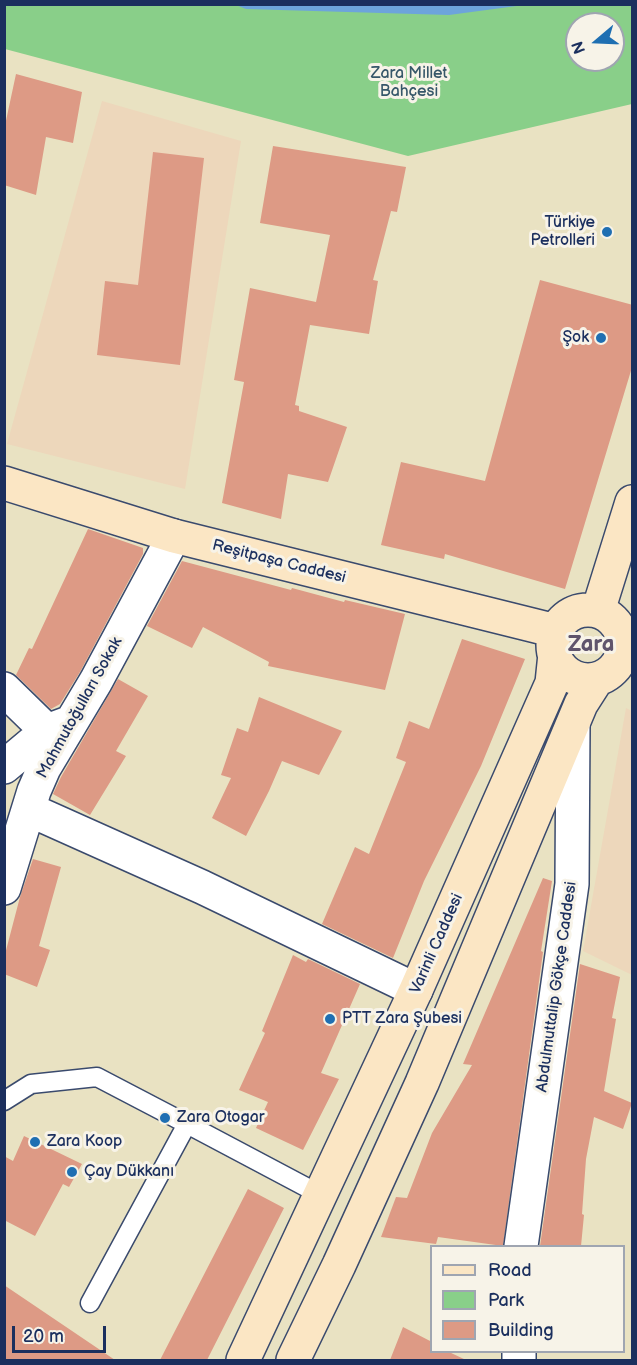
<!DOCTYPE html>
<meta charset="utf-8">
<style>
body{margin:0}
#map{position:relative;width:637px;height:1365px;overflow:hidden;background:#e9e2c2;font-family:"Balsamiq Sans",sans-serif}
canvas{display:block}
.frame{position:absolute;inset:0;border:6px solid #1b2f5e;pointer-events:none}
.legend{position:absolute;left:430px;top:1245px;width:195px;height:108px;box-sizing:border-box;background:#f7f3e8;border:2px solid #9fa5b1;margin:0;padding:8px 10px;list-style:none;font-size:18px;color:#1b2f5e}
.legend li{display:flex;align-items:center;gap:12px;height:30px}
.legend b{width:30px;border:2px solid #9fa5b1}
.north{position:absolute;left:565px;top:12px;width:60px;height:60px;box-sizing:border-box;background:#f7f3e8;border:2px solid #9fa5b1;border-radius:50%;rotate:251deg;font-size:16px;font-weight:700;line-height:24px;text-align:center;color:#1b2f5e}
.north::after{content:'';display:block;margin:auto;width:21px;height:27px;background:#1f6fb2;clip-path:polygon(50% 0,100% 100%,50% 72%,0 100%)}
.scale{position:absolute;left:12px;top:1326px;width:94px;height:27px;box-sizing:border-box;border:3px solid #1b2f5e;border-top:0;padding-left:8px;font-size:18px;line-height:21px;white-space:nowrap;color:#1b2f5e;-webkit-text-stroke:4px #f7f3e8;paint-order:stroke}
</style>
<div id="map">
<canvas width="637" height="1365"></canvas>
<div class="frame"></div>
<ul class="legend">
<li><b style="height:8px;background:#fbe6c4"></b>Road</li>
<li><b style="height:16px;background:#89cf89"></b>Park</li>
<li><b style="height:16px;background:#dd9a85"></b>Building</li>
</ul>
<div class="north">N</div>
<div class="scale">20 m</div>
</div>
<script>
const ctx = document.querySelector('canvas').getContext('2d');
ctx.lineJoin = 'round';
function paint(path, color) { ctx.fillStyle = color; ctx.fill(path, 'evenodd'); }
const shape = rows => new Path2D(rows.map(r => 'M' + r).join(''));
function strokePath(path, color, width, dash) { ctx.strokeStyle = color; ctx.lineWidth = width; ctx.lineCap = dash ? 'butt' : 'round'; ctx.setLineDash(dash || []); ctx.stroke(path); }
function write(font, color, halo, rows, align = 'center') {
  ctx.font = font + ' "Balsamiq Sans",sans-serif'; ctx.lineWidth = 6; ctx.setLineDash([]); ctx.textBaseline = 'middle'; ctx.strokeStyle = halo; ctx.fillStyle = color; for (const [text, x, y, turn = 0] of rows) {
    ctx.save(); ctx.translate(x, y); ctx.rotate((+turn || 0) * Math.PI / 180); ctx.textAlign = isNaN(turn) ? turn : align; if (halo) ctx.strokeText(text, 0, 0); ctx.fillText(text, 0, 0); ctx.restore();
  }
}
const built = shape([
 [102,101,241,141,185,489,7,444],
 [626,708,632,711,632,975,583,951]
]);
const green = shape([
 [4,5,632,5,632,104,408,156,5,49],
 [577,24,613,24,613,60,577,60]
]);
const water = shape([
 [236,5,236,4,524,5,449,15,246,9]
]);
const building = shape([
 [16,74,82,92,73,143,46,137,36,195,4,185,4,130],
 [273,146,406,167,397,212,391,211,373,280,378,281,369,334,310,325,295,405,299,406,299,411,347,427,328,482,288,474,281,519,222,503,244,382,234,380,250,288,316,302,330,235,260,223],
 [153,152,204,158,180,365,97,355,105,281,138,285],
 [540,280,633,305,633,364,565,589,445,554,444,559,381,545,401,462,485,481],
 [88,529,143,548,143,554,80,672,60,704,51,709,16,675,29,648,32,649],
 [182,561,291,590,292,588,344,602,345,600,405,614,385,690,268,666,269,662,203,627,192,648,147,626],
 [462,639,525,659,481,766,424,881,393,958,322,924,355,847,369,854,406,762,396,758,409,721,429,729],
 [118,679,148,696,116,751,126,756,90,815,53,794,61,777],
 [259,697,342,731,319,775,282,761,269,791,246,836,212,818,231,778,221,775,237,728,248,732],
 [33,859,61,867,39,946,50,950,37,987,4,974,4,958,20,897],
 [543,878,552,881,541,951,543,952,503,1246,438,1237,436,1244,381,1237,396,1197,407,1198,432,1133,472,1065,463,1064],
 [293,955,306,962,308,959,360,984,321,1073,339,1079,303,1150,256,1128,268,1102,239,1090,265,1033,262,1031],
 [580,964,620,977,612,1018,616,1019,604,1091,632,1103,623,1129,594,1117,586,1159,582,1214,584,1215,581,1246,540,1246],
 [24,1136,82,1164,69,1187,63,1184,35,1236,4,1220,4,1156,13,1161],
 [248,1189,284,1208,207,1360,160,1360],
 [4,1285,115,1360,4,1360],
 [403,1327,432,1342,432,1352,449,1352,466,1360,390,1360]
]);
const lane = shape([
 [4,1101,31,1084,97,1077,187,1124,90,1303],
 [187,1124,321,1195]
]);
const street = shape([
 [4,689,47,731],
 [4,767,47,731,66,724],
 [30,810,202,887,416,990],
 [4,888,34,791,44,768,96,681,174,536],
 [521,1246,572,884,573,725],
 [519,1352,519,1360]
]);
const secondary = shape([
 [4,483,174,536,556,631],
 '553 645a35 35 0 1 1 70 0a35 35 0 1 1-70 0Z',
 [598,611,632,502],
 [243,1360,416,990,552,683,555,654],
 [293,1360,339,1265,422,1083,581,704,597,679]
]);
const markers = [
 [607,232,6,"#1f6fb2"],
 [601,338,6,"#1f6fb2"],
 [330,1019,6,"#1f6fb2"],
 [165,1118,6,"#1f6fb2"],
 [35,1142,6,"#1f6fb2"],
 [72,1172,6,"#1f6fb2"]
];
const parkNames = [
 ["Zara Millet",409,74],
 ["Bahçesi",409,92]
];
const poiNames = [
 ["Türkiye",595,223,"right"],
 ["Petrolleri",595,241,"right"],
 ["Şok",589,338,"right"],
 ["PTT Zara Şubesi",342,1019],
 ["Zara Otogar",177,1118],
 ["Zara Koop",47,1142],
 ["Çay Dükkanı",84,1172]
];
const streetNames = [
 ["Reşitpaşa Caddesi",279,562,14],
 ["Mahmutoğulları Sokak",80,708,-61],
 ["Varinli Caddesi",437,944,-66],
 ["Abdulmuttalip Gökçe Caddesi",557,987,-82]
];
const districtNames = [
 ["Zara",591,645]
];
paint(built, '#edd7bb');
paint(green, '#89cf89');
paint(water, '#6da4db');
paint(building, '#dd9a85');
strokePath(lane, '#3a4a6d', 21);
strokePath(street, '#3a4a6d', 36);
strokePath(secondary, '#3a4a6d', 36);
strokePath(lane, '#fff', 18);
strokePath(street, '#fff', 33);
strokePath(secondary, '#fbe6c4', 33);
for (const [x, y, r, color] of markers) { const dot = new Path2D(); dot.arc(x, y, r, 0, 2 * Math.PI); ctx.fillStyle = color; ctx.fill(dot); strokePath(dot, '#f7f3e8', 2); }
write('16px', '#365769', '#f7f3e8', parkNames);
write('16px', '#1b2f5e', '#f7f3e8', poiNames, 'left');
write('16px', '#1b2f5e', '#f7f3e8', streetNames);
write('bold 22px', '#5f546c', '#f7f3e8', districtNames);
</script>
